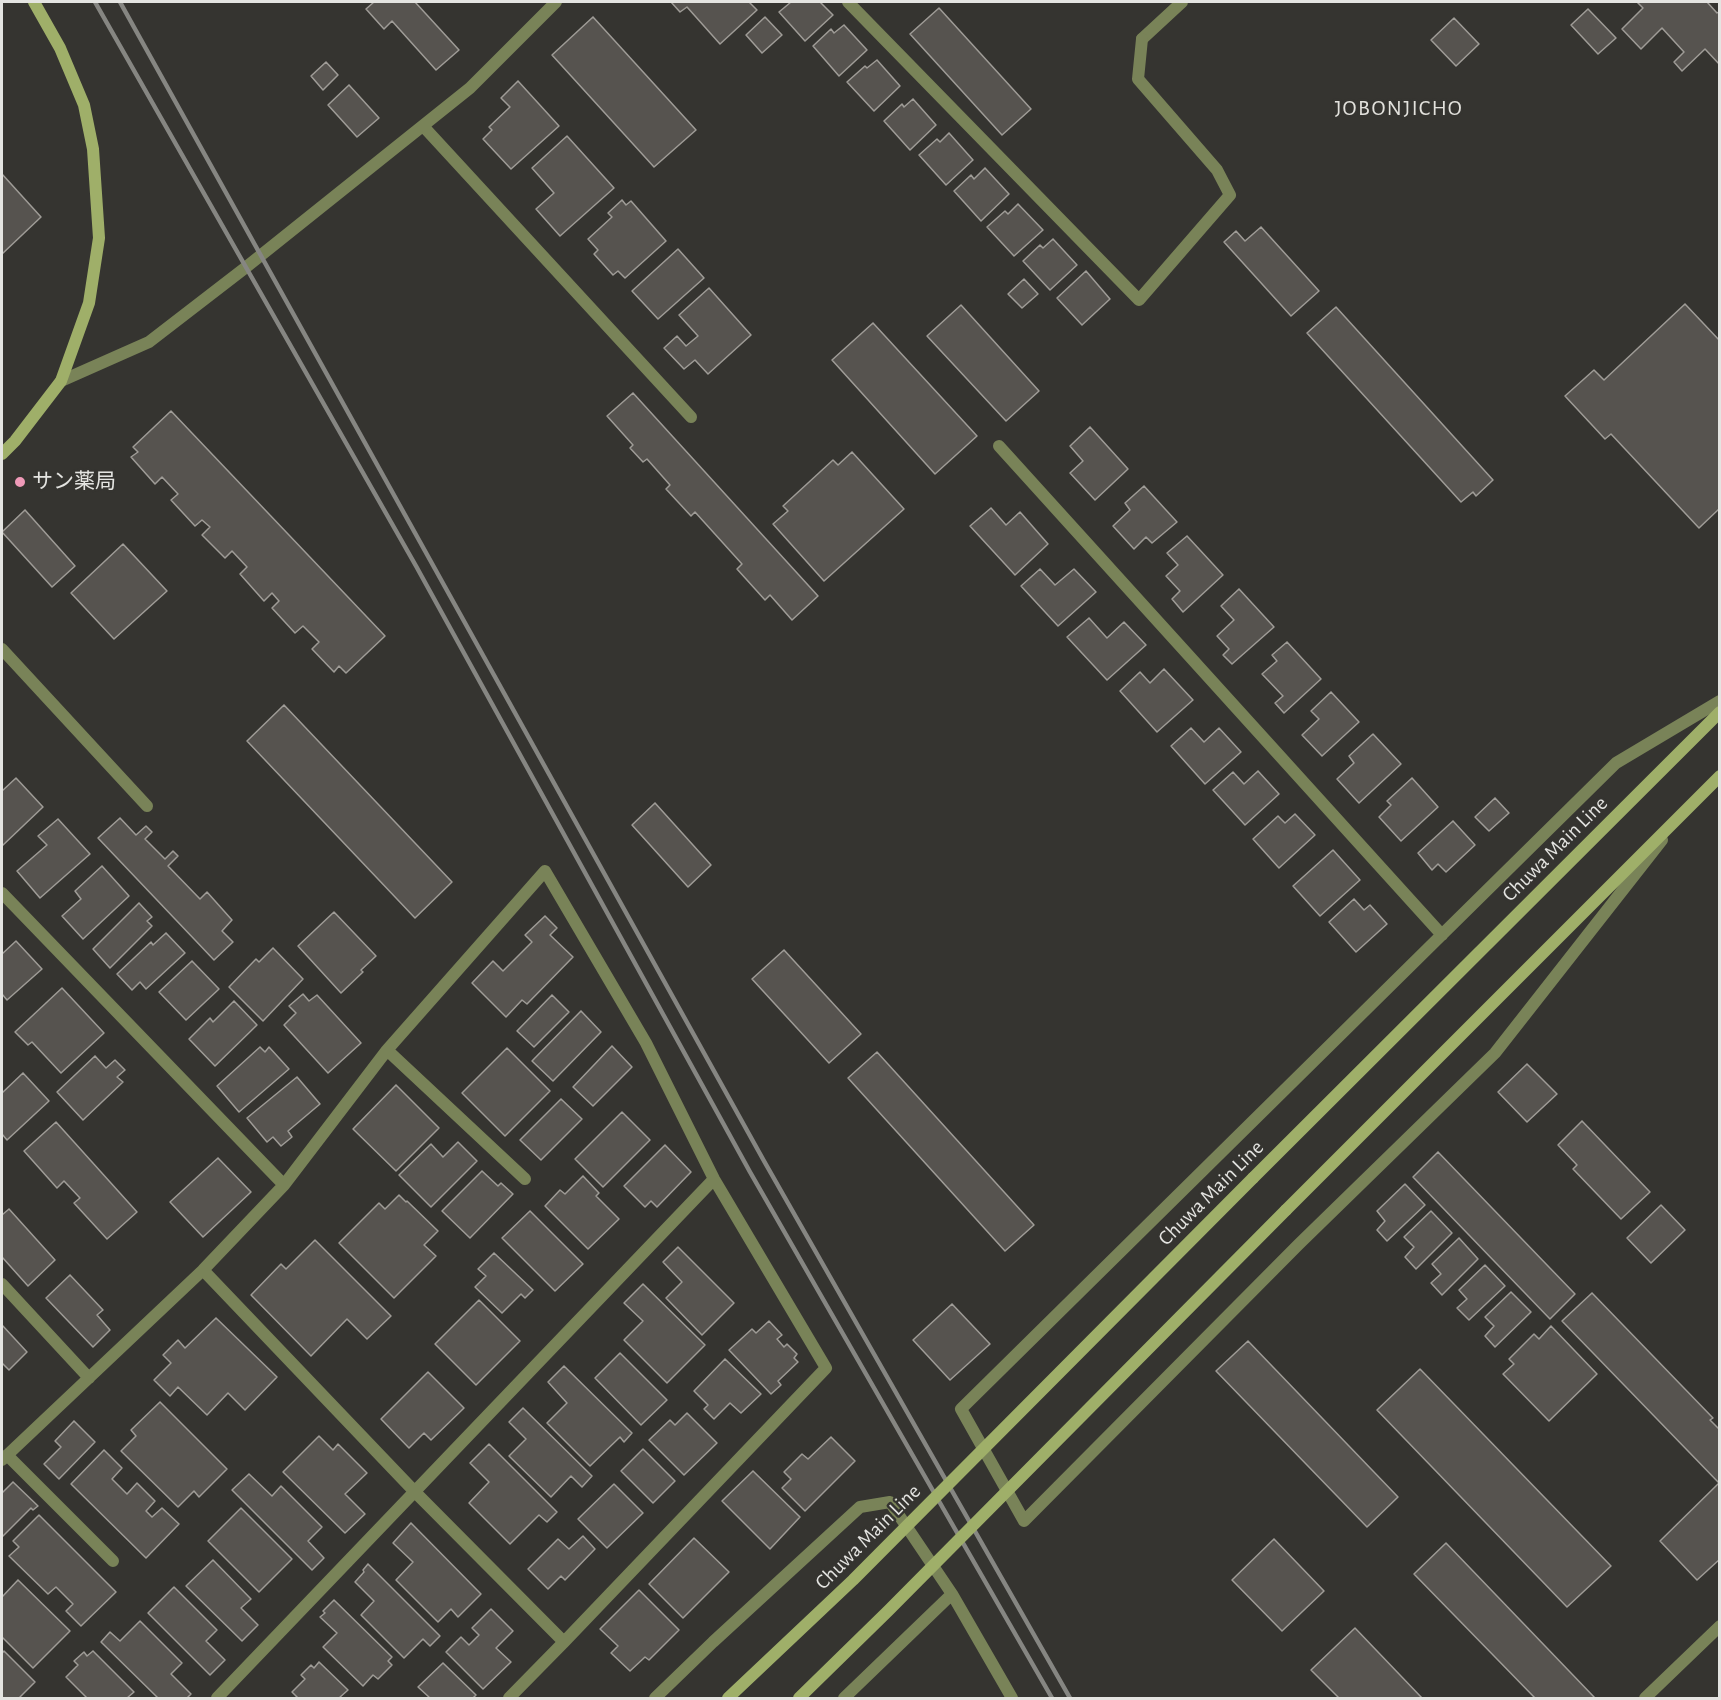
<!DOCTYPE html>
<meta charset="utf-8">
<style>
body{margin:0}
#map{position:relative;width:1721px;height:1700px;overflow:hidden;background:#353430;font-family:"Alegreya Sans",sans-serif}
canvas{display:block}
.frame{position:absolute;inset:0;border:3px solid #e4e4e1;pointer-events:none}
</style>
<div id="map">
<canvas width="1721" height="1700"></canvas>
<div class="frame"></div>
</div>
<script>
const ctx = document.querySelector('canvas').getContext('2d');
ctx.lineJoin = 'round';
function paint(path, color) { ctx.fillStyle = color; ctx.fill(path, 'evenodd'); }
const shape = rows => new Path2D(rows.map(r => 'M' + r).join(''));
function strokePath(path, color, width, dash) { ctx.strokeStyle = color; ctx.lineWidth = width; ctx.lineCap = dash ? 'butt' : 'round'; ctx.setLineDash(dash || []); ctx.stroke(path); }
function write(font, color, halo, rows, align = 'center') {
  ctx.font = font + ' "Alegreya Sans","Noto Sans JP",sans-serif'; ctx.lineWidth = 5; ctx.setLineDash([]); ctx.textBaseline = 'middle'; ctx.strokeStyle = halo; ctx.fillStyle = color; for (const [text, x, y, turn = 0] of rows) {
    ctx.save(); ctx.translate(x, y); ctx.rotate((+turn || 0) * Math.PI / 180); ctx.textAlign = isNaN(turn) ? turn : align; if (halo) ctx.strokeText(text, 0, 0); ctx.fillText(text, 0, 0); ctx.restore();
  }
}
const building = shape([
 [374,2,415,2,459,50,436,70,392,21,384,29,366,9,374,2],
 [671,2,749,2,757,10,720,44,687,7,680,12,671,2],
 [791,2,820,2,833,15,805,41,779,12,791,2],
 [1637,2,1707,2,1717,13,1720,11,1720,65,1705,49,1682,71,1674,62,1684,52,1662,28,1641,49,1622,29,1643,8,1637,2],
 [939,8,1031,109,1002,135,910,34,939,8],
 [1588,9,1616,38,1598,54,1571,25,1588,9],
 [593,17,696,130,654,167,552,55,593,17],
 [765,17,782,35,762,53,746,35,765,17],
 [1454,18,1479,44,1456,66,1431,40,1454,18],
 [844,25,867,50,839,76,813,46,831,29,834,33,844,25],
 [877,60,900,86,874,111,847,82,865,66,867,68,877,60],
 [326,62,338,75,323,90,311,76,326,62],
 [518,81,559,126,511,169,483,139,492,130,489,127,510,107,501,98,518,81],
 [349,85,379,118,357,137,328,105,349,85],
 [913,99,936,125,910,150,884,121,902,104,904,107,913,99],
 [949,133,973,160,946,185,919,155,937,139,940,142,949,133],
 [567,136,614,188,560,236,536,209,554,193,532,168,567,136],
 [985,168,1009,194,981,221,954,191,971,175,974,179,985,168],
 [2,174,41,217,2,254,2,174],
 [622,200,626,205,631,201,666,241,625,278,618,271,613,275,594,254,598,250,588,239,612,217,608,213,622,200],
 [1018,204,1043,230,1014,256,987,227,1005,211,1008,214,1018,204],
 [1261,227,1319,291,1291,316,1224,242,1236,231,1245,241,1261,227],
 [1053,239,1077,265,1050,290,1023,261,1040,245,1043,248,1053,239],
 [678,249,704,278,658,319,632,291,678,249],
 [1086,271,1110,299,1082,325,1057,298,1086,271],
 [1024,279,1038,294,1022,308,1008,294,1024,279],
 [709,288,751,335,708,374,695,360,684,369,664,348,677,336,686,346,698,336,679,315,709,288],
 [1685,304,1720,341,1720,508,1699,528,1611,434,1605,439,1565,396,1594,370,1604,380,1685,304],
 [961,305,1039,391,1006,421,927,336,961,305],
 [1336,307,1493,480,1476,496,1473,492,1461,502,1307,333,1336,307],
 [873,323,977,436,935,474,832,360,873,323],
 [633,393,818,596,792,620,770,595,765,600,737,569,742,564,695,512,691,516,666,489,670,485,647,459,643,462,630,448,633,445,607,416,633,393],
 [171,411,385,636,346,673,339,666,334,672,312,649,319,642,303,626,295,633,272,608,279,601,272,593,264,601,240,574,247,567,232,551,225,558,202,535,210,527,202,520,195,526,171,500,178,494,162,477,155,484,131,457,138,452,133,447,171,411],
 [1090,427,1128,469,1095,500,1070,473,1083,461,1070,446,1090,427],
 [852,452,904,509,824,581,773,524,788,511,783,506,833,460,838,465,852,452],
 [1144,486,1177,522,1152,543,1146,537,1134,549,1113,526,1130,510,1125,503,1144,486],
 [991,508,1006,525,1020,512,1048,544,1015,575,970,526,991,508],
 [25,510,75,566,52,587,2,532,25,510],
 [1187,536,1223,575,1183,612,1172,599,1180,591,1166,576,1178,565,1167,553,1187,536],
 [123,544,167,591,114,639,71,593,123,544],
 [1040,569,1055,585,1074,569,1096,592,1058,626,1021,586,1040,569],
 [1239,589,1274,627,1232,664,1223,655,1229,649,1217,636,1234,620,1221,606,1239,589],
 [1089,618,1107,638,1124,622,1146,645,1107,680,1067,637,1089,618],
 [1287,642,1321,679,1284,713,1275,703,1283,696,1262,674,1277,661,1272,655,1287,642],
 [1164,669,1193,700,1157,732,1120,691,1140,672,1150,683,1164,669],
 [1331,692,1359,722,1322,756,1302,735,1319,719,1311,711,1331,692],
 [284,705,452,882,415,918,247,741,284,705],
 [1191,728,1204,742,1219,728,1241,752,1205,784,1171,746,1191,728],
 [1373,734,1401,764,1359,803,1337,779,1354,763,1349,756,1373,734],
 [1258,771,1279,794,1245,825,1213,790,1233,772,1244,784,1258,771],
 [16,778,43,807,2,846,2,791,16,778],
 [1412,778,1438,807,1401,841,1379,817,1391,805,1387,801,1412,778],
 [1495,798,1509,813,1489,831,1475,817,1495,798],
 [655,803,711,865,688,887,632,825,655,803],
 [1295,814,1315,835,1279,868,1253,839,1278,816,1285,823,1295,814],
 [120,818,136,835,146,826,152,832,145,839,165,859,173,851,178,856,168,866,200,899,207,892,232,920,222,931,233,942,214,960,98,838,120,818],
 [58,819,90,854,40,898,17,871,47,845,38,836,58,819],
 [1453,821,1475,845,1446,872,1438,864,1432,870,1418,853,1453,821],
 [1333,850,1360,880,1320,916,1293,886,1333,850],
 [102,866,129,896,83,939,62,916,81,899,75,891,102,866],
 [1354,899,1364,910,1370,905,1387,924,1356,952,1329,922,1354,899],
 [139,903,152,917,147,921,152,926,110,968,93,949,139,903],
 [334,912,376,956,361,970,363,972,341,993,298,946,334,912],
 [545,916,557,928,550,935,573,957,527,1004,522,1000,506,1017,472,983,493,961,503,971,532,942,525,935,545,916],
 [166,933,185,953,146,989,140,982,132,990,117,974,151,942,153,945,166,933],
 [16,941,42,969,7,1000,2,994,2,954,16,941],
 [273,948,303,979,263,1021,229,987,256,959,259,962,273,948],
 [784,950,861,1034,829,1063,752,979,784,950],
 [192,961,219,989,186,1020,159,992,192,961],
 [62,988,104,1033,61,1073,32,1042,28,1045,15,1032,62,988],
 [303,994,309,1001,317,995,361,1043,328,1073,284,1025,296,1013,289,1006,303,994],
 [552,995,569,1012,534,1047,517,1031,552,995],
 [234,1001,257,1025,215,1066,189,1039,210,1018,213,1022,234,1001],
 [581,1011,601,1032,553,1081,532,1061,581,1011],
 [612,1046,632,1067,593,1106,573,1087,612,1046],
 [260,1047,265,1052,269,1047,289,1069,239,1112,217,1086,260,1047],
 [507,1048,550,1091,505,1136,462,1093,507,1048],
 [877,1052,1034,1225,1005,1251,848,1078,877,1052],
 [95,1056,106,1068,115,1060,125,1070,117,1077,123,1082,83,1120,57,1092,95,1056],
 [1527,1064,1557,1094,1527,1122,1498,1092,1527,1064],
 [23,1073,49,1101,7,1140,2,1134,2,1093,23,1073],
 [297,1077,320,1104,288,1131,292,1137,281,1146,273,1137,267,1142,247,1118,297,1077],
 [396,1085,439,1128,396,1171,353,1129,396,1085],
 [561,1099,582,1119,541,1160,520,1140,561,1099],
 [622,1112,650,1140,603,1187,575,1159,622,1112],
 [1582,1121,1650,1192,1621,1219,1573,1169,1577,1165,1558,1145,1582,1121],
 [56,1122,137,1212,107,1239,74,1203,80,1198,64,1181,57,1188,24,1151,56,1122],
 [458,1142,477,1161,431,1207,399,1175,431,1144,443,1157,458,1142],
 [665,1145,691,1172,657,1207,651,1201,645,1207,624,1186,665,1145],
 [1438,1152,1575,1294,1550,1319,1413,1177,1438,1152],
 [218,1158,251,1192,203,1237,170,1202,218,1158],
 [482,1171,498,1186,501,1183,513,1194,470,1238,442,1211,482,1171],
 [583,1176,599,1193,596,1196,619,1219,588,1249,545,1206,560,1190,565,1194,583,1176],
 [1405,1184,1425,1205,1387,1241,1377,1230,1385,1221,1377,1211,1405,1184],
 [399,1195,406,1202,407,1201,438,1231,424,1245,436,1256,394,1298,339,1243,379,1203,385,1209,399,1195],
 [1661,1205,1685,1230,1651,1263,1627,1238,1661,1205],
 [9,1209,55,1260,28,1286,2,1257,2,1215,9,1209],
 [530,1211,583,1264,555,1291,502,1238,530,1211],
 [1431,1211,1452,1233,1416,1269,1405,1257,1414,1247,1404,1237,1431,1211],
 [1459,1238,1478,1259,1442,1295,1431,1283,1441,1274,1432,1264,1459,1238],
 [315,1240,391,1316,367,1339,347,1319,311,1356,251,1295,281,1264,286,1269,315,1240],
 [678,1247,734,1303,702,1335,666,1298,682,1282,663,1262,678,1247],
 [494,1253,533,1290,525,1298,521,1294,502,1313,475,1287,486,1276,478,1269,494,1253],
 [1485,1265,1505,1286,1469,1320,1457,1308,1467,1299,1459,1290,1485,1265],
 [70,1275,103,1310,97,1315,110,1330,93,1347,46,1298,70,1275],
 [643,1284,705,1345,667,1383,624,1340,643,1321,624,1303,643,1284],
 [1511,1292,1531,1312,1495,1347,1485,1336,1494,1326,1485,1317,1511,1292],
 [1592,1293,1713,1418,1710,1420,1720,1430,1720,1559,1697,1580,1660,1541,1719,1483,1562,1321,1592,1293],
 [479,1300,520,1341,476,1385,435,1344,479,1300],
 [952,1304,990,1344,950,1380,913,1340,952,1304],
 [216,1318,277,1377,245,1410,228,1393,207,1415,178,1387,170,1396,154,1380,171,1363,163,1355,178,1340,185,1348,216,1318],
 [769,1321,782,1335,777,1339,784,1347,787,1344,797,1354,794,1358,798,1362,778,1381,781,1385,771,1394,729,1350,752,1329,756,1333,769,1321],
 [2,1325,27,1352,9,1370,2,1363,2,1325],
 [1551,1326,1597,1374,1549,1421,1503,1374,1514,1364,1509,1359,1534,1334,1539,1339,1551,1326],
 [1248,1341,1398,1497,1367,1527,1216,1371,1248,1341],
 [620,1353,667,1400,641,1425,595,1378,620,1353],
 [725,1359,761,1394,741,1413,730,1403,714,1419,704,1409,708,1405,694,1391,725,1359],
 [564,1366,632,1433,624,1442,620,1437,590,1466,547,1423,567,1403,548,1382,564,1366],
 [1420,1369,1611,1566,1567,1607,1377,1410,1420,1369],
 [428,1372,464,1408,431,1440,424,1433,409,1448,381,1419,428,1372],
 [160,1402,227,1469,199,1497,194,1491,178,1507,121,1451,136,1436,131,1430,160,1402],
 [523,1408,592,1476,582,1487,571,1476,551,1497,509,1456,526,1439,509,1422,523,1408],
 [687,1413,717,1443,684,1475,649,1440,670,1420,675,1425,687,1413],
 [74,1421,95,1442,59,1479,44,1464,61,1447,55,1441,74,1421],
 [319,1436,333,1450,338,1444,367,1473,345,1494,365,1514,345,1533,283,1472,319,1436],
 [831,1437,855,1461,805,1511,782,1488,791,1479,784,1472,802,1454,808,1459,831,1437],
 [489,1444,557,1512,547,1522,539,1515,510,1544,469,1503,489,1482,470,1463,489,1444],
 [643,1449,675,1481,653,1503,621,1471,643,1449],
 [104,1450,122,1468,112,1479,127,1494,137,1483,155,1501,146,1511,152,1517,162,1508,179,1524,146,1558,71,1484,104,1450],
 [753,1471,800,1517,770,1549,722,1501,753,1471],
 [249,1474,272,1496,281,1486,322,1527,308,1541,324,1558,312,1570,232,1490,249,1474],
 [13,1482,38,1506,33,1510,31,1508,2,1537,2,1493,13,1482],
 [614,1484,643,1513,607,1548,578,1519,614,1484],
 [241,1508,292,1559,259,1592,208,1541,241,1508],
 [39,1515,116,1592,81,1626,66,1611,73,1604,56,1587,48,1594,9,1556,19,1547,13,1541,39,1515],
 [411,1523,481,1594,458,1617,451,1609,438,1622,396,1580,413,1562,393,1543,411,1523],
 [583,1536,595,1549,565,1580,561,1576,548,1589,528,1569,558,1539,569,1549,583,1536],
 [694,1538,729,1572,683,1618,649,1584,694,1538],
 [1274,1539,1324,1591,1282,1631,1232,1580,1274,1539],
 [1446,1543,1595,1698,1535,1698,1414,1574,1446,1543],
 [213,1560,251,1599,241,1608,258,1625,242,1641,186,1586,213,1560],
 [368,1564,440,1636,430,1646,423,1639,404,1658,361,1615,374,1601,355,1582,364,1572,363,1570,368,1564],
 [18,1580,70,1631,33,1668,2,1637,2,1597,18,1580],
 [174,1587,217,1630,206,1641,225,1660,210,1675,148,1613,174,1587],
 [639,1590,679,1630,649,1660,645,1657,630,1671,611,1653,618,1646,600,1629,639,1590],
 [334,1600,392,1657,388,1661,392,1665,378,1679,373,1675,363,1686,323,1647,337,1633,320,1617,325,1613,323,1611,334,1600],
 [491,1609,513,1631,496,1648,511,1662,483,1689,446,1652,461,1637,469,1645,479,1635,472,1628,491,1609],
 [140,1621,182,1663,171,1674,191,1694,187,1698,158,1698,101,1642,110,1632,120,1641,140,1621],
 [1355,1628,1422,1698,1339,1698,1311,1670,1355,1628],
 [4,1651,35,1682,19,1698,2,1698,2,1653,4,1651],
 [93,1651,134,1692,127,1698,87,1698,66,1677,78,1665,74,1661,84,1652,87,1656,93,1651],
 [319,1662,348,1690,339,1698,298,1698,292,1692,305,1679,301,1675,311,1665,314,1668,319,1662],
 [443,1663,476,1695,473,1698,430,1698,418,1687,443,1663]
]);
const lane = shape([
 [1142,39,1182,2]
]);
const street = shape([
 [848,2,1139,300,1230,195,1217,170,1138,79,1142,39],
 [423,126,691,417],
 [61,381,149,342,245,268,470,88,556,2],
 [999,446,1442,935],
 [2,649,147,806],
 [1662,840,1495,1053,1299,1244,1024,1521,961,1409,1616,763,1720,701],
 [2,893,284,1185],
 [387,1050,525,1179],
 [203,1270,415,1492,564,1642],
 [2,1284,89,1378],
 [7,1455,113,1561],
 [2,1460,203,1270,284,1185,387,1050,545,871,646,1043,714,1179,826,1368,564,1642,509,1698],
 [952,1594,1012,1698],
 [217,1698,714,1179],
 [655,1698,713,1642,860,1507,890,1502,952,1594,844,1698],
 [1645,1698,1720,1626]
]);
const secondary = shape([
 [2,454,15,441,61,381,89,303,99,238,93,149,84,105,60,48,34,2],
 [1253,1178,1720,712],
 [1286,1210,1720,776]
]);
const rail = shape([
 [95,2,416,566,750,1172,1052,1698],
 [120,2,764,1161,1070,1698]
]);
const secondaryBridge = shape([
 [728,1698,853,1580,1253,1178],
 [799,1698,888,1611,1286,1210]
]);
const markers = [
 [20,482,6,"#ef9ab8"]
];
const poiNames = [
 ["サン薬局",32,482]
];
const streetNames = [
 ["Chuwa Main Line",1555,849,-45],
 ["Chuwa Main Line",1211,1193,-45],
 ["Chuwa Main Line",868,1537,-45]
];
const neighbourhoodNames = [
 ["JOBONJICHO",1399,108]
];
paint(building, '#56534f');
strokePath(building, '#9f9c97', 1.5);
strokePath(lane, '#798358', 12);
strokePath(street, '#798358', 12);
strokePath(secondary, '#9faf69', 12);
strokePath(rail, '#868682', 4.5);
strokePath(secondaryBridge, '#9faf69', 12);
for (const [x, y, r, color] of markers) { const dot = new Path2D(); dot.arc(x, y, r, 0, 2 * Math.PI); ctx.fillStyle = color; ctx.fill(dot); strokePath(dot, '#353430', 2); }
write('21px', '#e4e4e1', '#353430', poiNames, 'left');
write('21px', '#e4e4e1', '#353430', streetNames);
ctx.letterSpacing = '1.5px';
write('22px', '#e3e2dd', '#353430', neighbourhoodNames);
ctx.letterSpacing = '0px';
</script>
